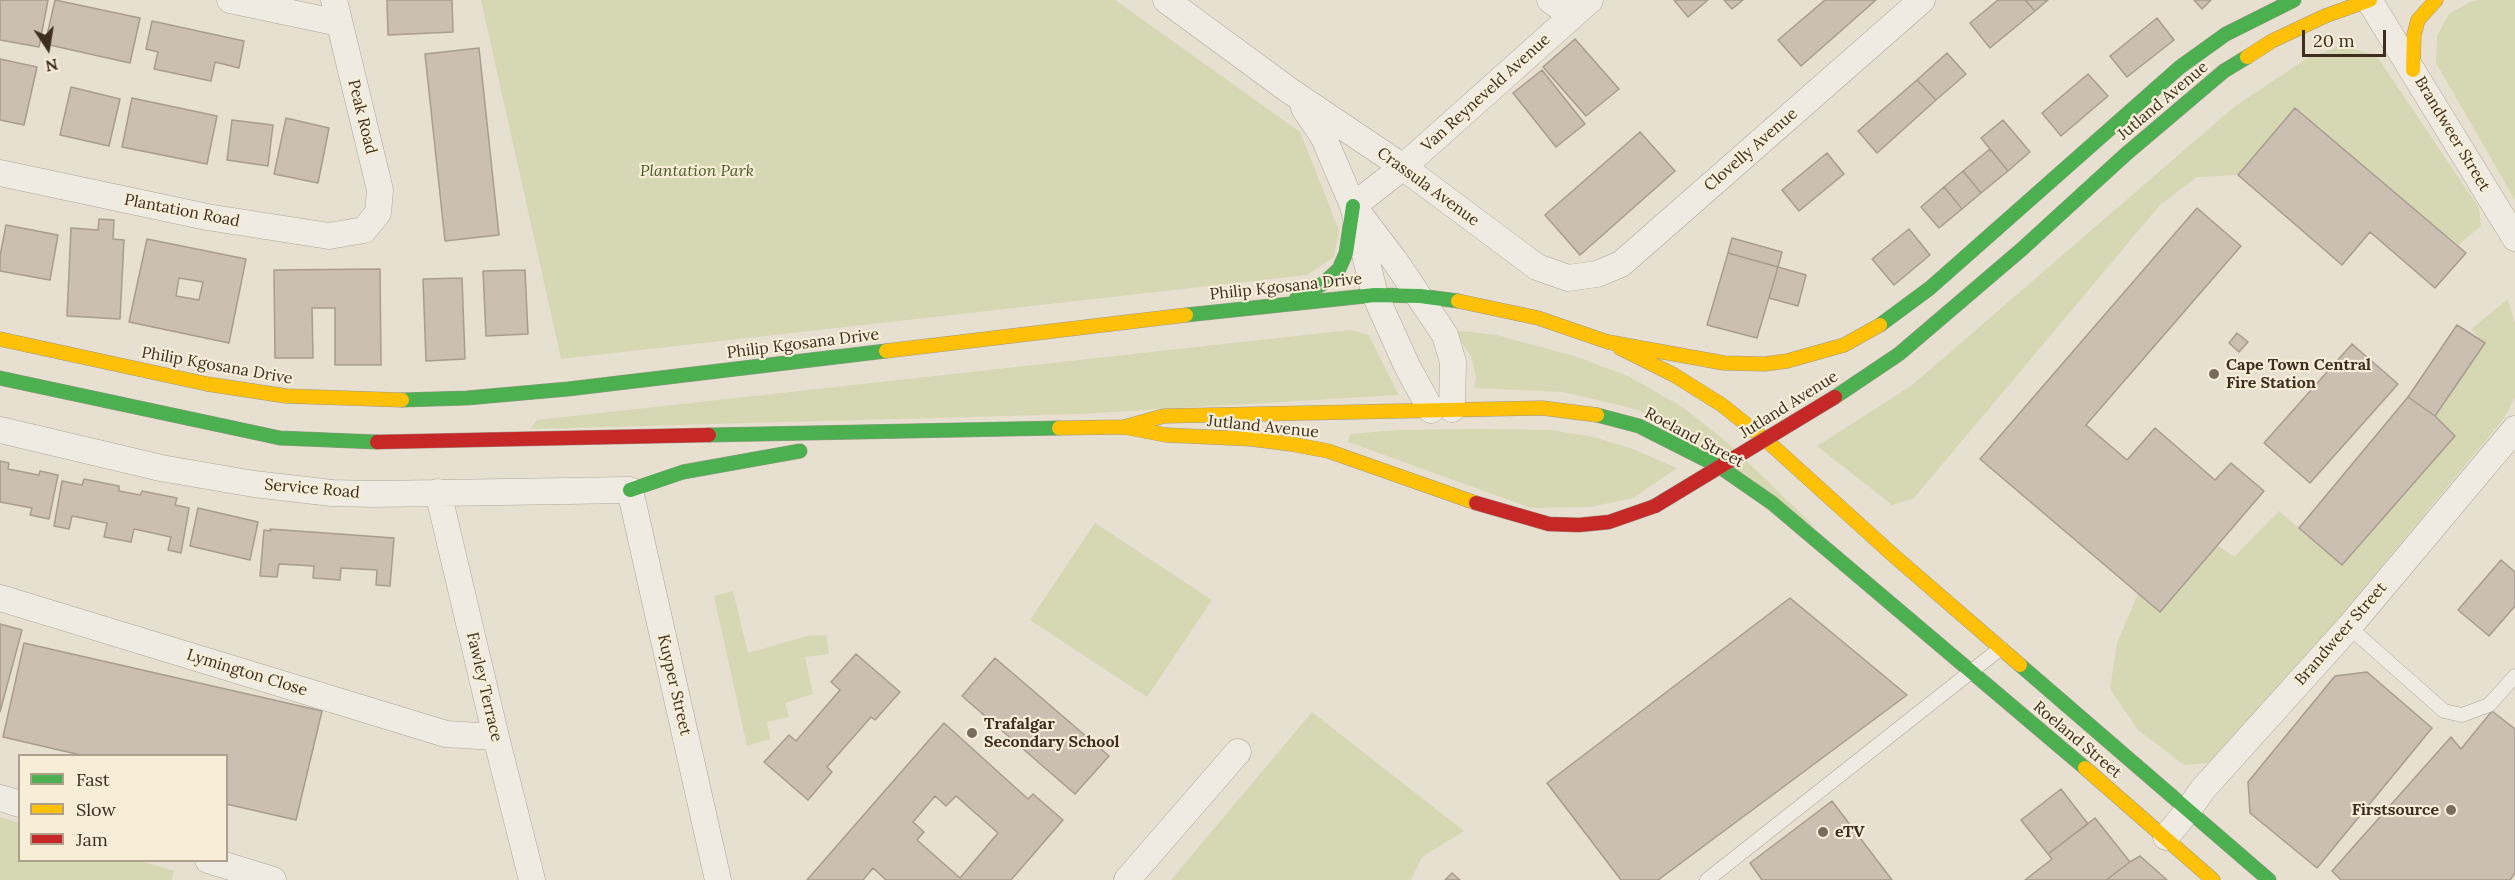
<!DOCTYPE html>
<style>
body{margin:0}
#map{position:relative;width:2515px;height:880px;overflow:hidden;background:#e7e0d1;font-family:Lora,serif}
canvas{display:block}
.legend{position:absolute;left:18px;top:754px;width:210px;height:108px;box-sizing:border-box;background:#f7eed8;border:2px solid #ada18e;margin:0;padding:8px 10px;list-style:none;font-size:18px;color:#3d2e20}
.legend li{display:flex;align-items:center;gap:12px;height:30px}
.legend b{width:30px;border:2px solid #ada18e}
.north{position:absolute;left:18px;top:18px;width:60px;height:60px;-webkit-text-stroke:4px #f7eed8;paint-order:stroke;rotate:168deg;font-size:16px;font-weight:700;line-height:24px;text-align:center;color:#3d2e20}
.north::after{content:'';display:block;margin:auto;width:21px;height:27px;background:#3d2e20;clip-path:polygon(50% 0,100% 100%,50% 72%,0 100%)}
.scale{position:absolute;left:2302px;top:30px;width:84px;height:27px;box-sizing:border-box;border:3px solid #3d2e20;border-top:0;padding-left:8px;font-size:18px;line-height:21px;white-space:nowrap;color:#3d2e20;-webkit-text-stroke:4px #f7eed8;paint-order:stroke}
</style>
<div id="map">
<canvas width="2515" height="880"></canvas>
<ul class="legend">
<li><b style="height:8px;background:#4caf50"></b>Fast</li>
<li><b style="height:8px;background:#ffc107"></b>Slow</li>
<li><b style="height:8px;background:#c62828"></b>Jam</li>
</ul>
<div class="north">N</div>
<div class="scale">20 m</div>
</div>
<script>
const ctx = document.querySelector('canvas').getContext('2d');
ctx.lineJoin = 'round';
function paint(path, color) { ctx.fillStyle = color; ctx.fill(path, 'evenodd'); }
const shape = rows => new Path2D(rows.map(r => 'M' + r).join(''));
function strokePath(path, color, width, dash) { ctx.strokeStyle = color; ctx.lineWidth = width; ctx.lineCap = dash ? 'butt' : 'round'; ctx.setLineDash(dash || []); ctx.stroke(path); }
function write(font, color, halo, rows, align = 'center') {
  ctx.font = font + ' Lora,serif'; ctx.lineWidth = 4.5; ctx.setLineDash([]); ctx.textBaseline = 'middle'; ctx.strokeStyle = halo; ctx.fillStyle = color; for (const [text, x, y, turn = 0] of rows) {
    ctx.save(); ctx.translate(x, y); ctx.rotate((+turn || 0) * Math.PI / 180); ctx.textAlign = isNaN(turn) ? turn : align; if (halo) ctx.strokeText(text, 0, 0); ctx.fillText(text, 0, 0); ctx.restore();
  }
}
const green = shape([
 [481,0,1115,0,1300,132,1339,230,1334,257,1307,275,561,359],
 [2479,0,2515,0,2515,200,2436,63,2437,36,2449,14,2470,2],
 [2341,46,2376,55,2479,208,2481,226,2457,246,2295,108,2238,175,2197,177,2160,205,1914,498,1892,505,1817,446,1911,386,2234,107,2309,57],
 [2508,299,2515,323,2515,397,2505,417,2234,745,2209,763,2184,765,2138,730,2110,689,2117,643,2138,594,2160,612,2217,545,2234,557,2279,511,2343,565,2455,436,2435,416,2485,344,2471,329],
 [1350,330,1369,335,1399,395,1079,414,530,429,537,420],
 [1454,330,1496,335,1574,356,1628,376,1684,408,1729,444,1816,528,1639,410,1563,392,1474,388,1476,377,1471,357],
 [1480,429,1551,430,1594,437,1633,449,1677,468,1633,498,1590,507,1531,508,1348,442,1350,434,1398,430],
 [1095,523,1212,600,1147,697,1030,620],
 [733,591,748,653,807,636,826,635,829,654,805,657,813,694,785,703,789,717,767,722,770,739,747,746,714,596],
 [1312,712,1464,831,1422,857,1411,880,1171,880],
 [0,817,19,823,20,860,141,861,174,871,172,880,0,880]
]);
const building = shape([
 [0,0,48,0,39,47,0,40,0,0],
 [55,0,140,18,130,63,45,44,55,0],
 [387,0,452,0,453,32,388,35,387,0],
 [1674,0,1708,0,1688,17,1674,0],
 [1724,0,1743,0,1732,9,1724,0],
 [1825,0,1876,0,1801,66,1778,40,1825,0],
 [1998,0,2025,0,2035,11,1990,48,1970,23,1998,0],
 [2025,0,2048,0,2035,11,2025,0],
 [2194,0,2211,0,2202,9,2194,0],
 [2157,18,2174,40,2127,77,2110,56,2157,18],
 [152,21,244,41,239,68,215,62,211,81,154,69,158,52,146,49,152,21],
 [1575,39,1619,89,1586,116,1543,67,1575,39],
 [479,48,499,235,445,241,425,54,479,48],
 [1947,53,1966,74,1936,100,1917,80,1947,53],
 [0,59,37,67,24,125,0,120,0,59],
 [1542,70,1585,124,1556,147,1513,93,1542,70],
 [2088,74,2108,96,2061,136,2042,113,2088,74],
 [1917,80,1936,100,1877,153,1858,131,1917,80],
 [71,87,120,99,109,146,60,135,71,87],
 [132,98,217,116,207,164,122,147,132,98],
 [2295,108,2466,253,2435,288,2370,232,2342,265,2238,175,2295,108],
 [286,118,329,128,318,183,274,174,286,118],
 [232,120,273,125,268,166,227,160,232,120],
 [2003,120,2030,152,2008,171,1981,138,2003,120],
 [1640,132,1675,171,1580,255,1545,215,1640,132],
 [1990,149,2008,171,1981,193,1963,171,1990,149],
 [1827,153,1844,174,1799,211,1782,190,1827,153],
 [1963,171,1981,193,1962,209,1944,187,1963,171],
 [1944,187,1962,209,1939,228,1921,207,1944,187],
 [2197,208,2241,246,2086,425,2127,460,2155,428,2215,480,2231,463,2264,491,2160,612,1980,459,2197,208],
 [99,219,114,220,113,239,124,240,120,319,67,316,71,228,98,230,99,219],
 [6,225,58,235,50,280,0,271,0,256,6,225],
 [1909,229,1930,255,1894,285,1872,259,1909,229],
 [1732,238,1782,252,1778,267,1728,253,1732,238],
 [147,239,246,259,229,343,129,322,147,239],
 [179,278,203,282,199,300,176,296,179,278],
 [1728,253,1778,267,1757,338,1707,325,1728,253],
 [1778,267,1806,275,1798,306,1769,298,1778,267],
 [380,269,381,365,335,365,335,308,312,308,313,358,275,358,274,270,380,269],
 [525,270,528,334,486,336,483,271,525,270],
 [462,278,465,359,426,361,423,279,462,278],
 [2457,325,2485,343,2435,416,2408,397,2457,325],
 [2237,333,2248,342,2239,352,2229,343,2237,333],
 [2352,344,2398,384,2310,483,2264,443,2352,344],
 [2408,397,2435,416,2455,436,2342,565,2299,528,2408,397],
 [0,461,9,463,8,469,39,475,40,471,58,475,49,519,30,515,32,508,0,502,0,461],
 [84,479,119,486,119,491,140,495,142,491,177,498,175,505,189,508,181,553,168,550,171,537,134,529,131,542,104,537,107,523,72,516,69,529,54,526,62,481,82,485,84,479],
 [198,508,258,522,250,560,190,546,198,508],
 [270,529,394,538,390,586,376,585,377,570,341,568,340,580,313,578,314,566,279,564,277,577,260,576,264,530,271,531,270,529],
 [2501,560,2515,572,2515,606,2489,636,2458,610,2501,560],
 [1790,598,1907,695,1658,880,1621,880,1547,783,1790,598],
 [0,624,22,630,0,712,0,624],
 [24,643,322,711,296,820,226,804,226,756,85,756,3,737,24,643],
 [856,654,900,692,875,720,871,717,827,767,832,772,808,800,764,762,789,735,796,741,840,690,831,682,856,654],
 [995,658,1109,756,1075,794,962,696,995,658],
 [2367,672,2432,728,2317,868,2250,813,2248,782,2335,676,2367,672],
 [2492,711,2515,729,2515,873,2510,880,2341,880,2332,871,2451,737,2461,749,2492,711],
 [944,723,1028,799,1033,794,1063,820,1011,880,886,880,873,868,863,880,807,880,944,723],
 [935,796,946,806,956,796,998,833,960,878,917,840,924,832,913,822,935,796],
 [2061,789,2088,824,2048,854,2021,820,2061,789],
 [1832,801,1892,880,1762,880,1750,863,1832,801],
 [2095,818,2130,862,2106,880,2025,880,2052,859,2048,854,2095,818],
 [2140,856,2167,880,2106,880,2130,862,2140,856],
 [1452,873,1460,880,1445,880,1452,873]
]);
const lane = shape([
 [2349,627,2444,711,2462,715,2489,705,2515,676],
 [1707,880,2001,648]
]);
const street = shape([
 [230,0,339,23],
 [1166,0,1290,91,1403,167,1537,267,1568,278,1597,274,1621,264,1922,0],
 [1550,0,1572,16],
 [2369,0,2515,238],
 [1304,108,1323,136,1353,206,1375,295,1407,366,1431,410],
 [0,173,207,217,329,236,364,230,378,213,380,190,334,0],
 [1353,206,1403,167,1590,0],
 [1357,211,1395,261,1445,335,1453,362,1452,409],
 [0,430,161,468,254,484,332,493,375,494,630,490,718,880],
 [438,492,496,737,532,880],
 [0,598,446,734,496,737],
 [0,798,20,804],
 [2166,837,2189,809,2203,789,2349,627,2515,429],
 [208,860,273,880],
 [1127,880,1238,752]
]);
const fast = shape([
 [1296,299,1324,283,1339,269,1346,253,1353,206],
 [1186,315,1375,295,1420,296,1458,301],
 [1880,325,1930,288,2180,67,2226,34,2294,0],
 [0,378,280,438,377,442],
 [1835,397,1899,354,2022,249,2126,154,2224,71,2247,57],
 [402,400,467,398,568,389,886,351],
 [1597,415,1639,426,1720,467,1772,503,2085,768],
 [709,435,1059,428],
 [630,490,683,472,800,451],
 [2020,665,2269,880]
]);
const slow = shape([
 [2247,57,2272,41,2325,16,2370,0],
 [2413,70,2414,35,2418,20,2436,0],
 [1458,301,1538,318,1608,342,1724,363,1765,364,1787,361,1844,345,1880,325],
 [0,339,207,384,286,396,402,400],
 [1620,348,1674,375,1722,405,1766,440,1893,555,2020,665],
 [886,351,1186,315],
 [1124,427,1164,416,1542,408,1597,415],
 [1059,428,1124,427,1166,435,1251,439,1291,444,1328,451,1476,503],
 [2085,768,2213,880]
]);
const jam = shape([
 [377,442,709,435],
 [1476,503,1549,524,1579,525,1609,522,1655,506]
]);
const jamBridge = shape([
 [1655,506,1835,397]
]);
const markers = [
 [2214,374,6,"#786c5e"],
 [972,733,6,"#786c5e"],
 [2451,810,6,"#786c5e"],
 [1823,832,6,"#786c5e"]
];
const streetNames = [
 ["Van Reyneveld Avenue",1486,93,-42],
 ["Jutland Avenue",2163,101,-40],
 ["Peak Road",362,117,76],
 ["Brandweer Street",2452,134,59],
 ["Clovelly Avenue",1751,150,-41],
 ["Crassula Avenue",1428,187,36],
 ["Plantation Road",182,211,11],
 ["Philip Kgosana Drive",1286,287,-6],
 ["Philip Kgosana Drive",803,344,-7],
 ["Philip Kgosana Drive",217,366,10],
 ["Jutland Avenue",1789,405,-32],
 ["Jutland Avenue",1263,427,6],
 ["Roeland Street",1694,438,28],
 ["Service Road",312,489,5],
 ["Brandweer Street",2341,634,-49],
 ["Lymington Close",247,673,17],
 ["Kuyper Street",674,685,77],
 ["Fawley Terrace",484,687,77],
 ["Roeland Street",2077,740,40]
];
const parkNames = [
 ["Plantation Park",697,171]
];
const poiNames = [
 ["Cape Town Central",2226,365],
 ["Fire Station",2226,383],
 ["Trafalgar",984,724],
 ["Secondary School",984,742],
 ["Firstsource",2439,810,"right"],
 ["eTV",1835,832]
];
paint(green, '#d6d7b3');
paint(building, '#cbbfb2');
strokePath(building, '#a89c90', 1.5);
strokePath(lane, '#ada599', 15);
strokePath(street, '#ada599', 27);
strokePath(fast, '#9c958a', 15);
strokePath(slow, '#9c958a', 15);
strokePath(jam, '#9c958a', 15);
strokePath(lane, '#efebe3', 14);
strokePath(street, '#efebe3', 26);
strokePath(fast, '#4caf50', 14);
strokePath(slow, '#ffc107', 14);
strokePath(jam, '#c62828', 14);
strokePath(jamBridge, '#928b80', 15, []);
strokePath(jamBridge, '#c62828', 14);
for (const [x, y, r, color] of markers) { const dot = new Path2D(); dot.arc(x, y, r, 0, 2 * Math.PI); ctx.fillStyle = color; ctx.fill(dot); strokePath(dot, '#f7eed8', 2); }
write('16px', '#3d2e20', '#f7eed8', streetNames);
write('italic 16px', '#4d5a26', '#f7eed8', parkNames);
write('bold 16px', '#3d2e20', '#f7eed8', poiNames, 'left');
</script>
